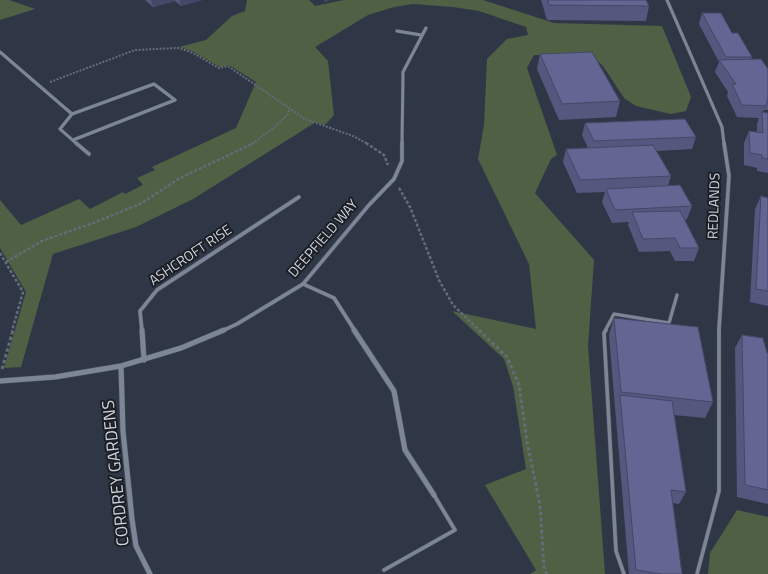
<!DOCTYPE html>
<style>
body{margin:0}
canvas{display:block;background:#2f3746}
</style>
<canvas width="768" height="574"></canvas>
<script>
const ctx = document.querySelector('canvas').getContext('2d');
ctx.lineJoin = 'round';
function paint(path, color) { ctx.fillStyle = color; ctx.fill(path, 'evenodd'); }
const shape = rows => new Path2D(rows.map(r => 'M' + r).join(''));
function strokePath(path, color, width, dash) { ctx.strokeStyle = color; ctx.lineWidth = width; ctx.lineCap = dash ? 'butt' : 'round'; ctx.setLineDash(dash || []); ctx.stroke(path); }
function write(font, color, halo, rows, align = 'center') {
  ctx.font = font + ' "Titillium Web",sans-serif'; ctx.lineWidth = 4; ctx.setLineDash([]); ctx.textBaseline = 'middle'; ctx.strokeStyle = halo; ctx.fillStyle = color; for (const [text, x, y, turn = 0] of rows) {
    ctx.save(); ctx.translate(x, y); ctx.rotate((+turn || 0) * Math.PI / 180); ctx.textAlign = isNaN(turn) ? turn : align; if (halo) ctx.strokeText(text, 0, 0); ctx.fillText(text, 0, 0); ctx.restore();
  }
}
const green = shape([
 [0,0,9,0,35,9,0,20],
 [247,0,309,0,315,6,344,0,483,0,554,23,662,26,691,97,686,111,671,114,636,106,624,98,603,66,595,59,581,55,534,55,527,68,557,155,551,159,535,193,594,260,588,346,605,574,530,574,536,570,485,485,526,469,513,386,504,359,452,311,536,329,529,264,478,159,484,125,487,59,507,39,528,35,526,27,479,11,453,7,413,4,394,7,368,15,315,47,328,61,334,115,325,125,316,122,193,199,136,227,53,254,21,367,4,368,26,292,0,248,0,200,21,225,79,199,90,209,123,192,125,194,143,185,137,178,155,170,152,167,236,128,256,82,229,65,220,67,192,51,179,47,206,40,232,16,245,11],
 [737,510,768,517,768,574,708,574,710,553]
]);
const pathFar2 = shape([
 [50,82,135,50,178,48,191,52,219,68,228,66,305,119,353,136,368,144],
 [252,144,277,125,288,114,290,107]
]);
const pathFar1 = shape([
 [366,143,384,155,388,165],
 [399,188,410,207,439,280,453,305,480,331],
 [0,253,23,292,12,331],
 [6,262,42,241,96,222,142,203,180,178,254,143]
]);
const path = shape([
 [479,330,507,357,519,385,527,442,540,505,544,567,547,574],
 [2,369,13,330]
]);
const laneFar1 = shape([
 [719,329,719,331],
 [605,331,614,314,669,323,677,295]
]);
const lane = shape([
 [606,330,604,333,616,551,624,574],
 [384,570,455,530,434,495],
 [697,574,719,491,719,330]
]);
const streetFar2 = shape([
 [667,0,722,127,724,144],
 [397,31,421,35],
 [0,52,72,114,154,84,175,100,73,140],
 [72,114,60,129,77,144],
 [402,144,403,72,426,28]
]);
const streetFar1 = shape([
 [76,143,89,154],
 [303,284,334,298,355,331],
 [719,329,729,176,724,143],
 [142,331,140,311,157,290,299,197],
 [222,331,237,324,303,284,369,205,394,179,402,161,402,143]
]);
const street = shape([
 [142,330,144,360],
 [354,330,394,391,405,450,434,495],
 [121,366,123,431,132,519,136,546,150,574],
 [0,381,55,377,121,366,181,348,224,330]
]);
const wall = shape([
 [145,0,202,0,181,6,175,1,153,7],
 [541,0,646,0,649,6,646,21,547,20],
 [702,13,732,33,752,57,751,60,768,69,768,110,764,110,763,112,768,113,768,173,757,171,757,168,744,165,744,143,749,131,757,132,757,124,759,118,737,117,727,96,728,92,715,72,719,62,699,24],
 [540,54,620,101,616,117,559,120,537,69],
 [585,123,696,137,692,149,657,151,671,176,668,186,692,206,687,219,685,220,699,248,694,261,675,261,670,251,639,252,628,225,629,222,612,223,602,202,605,192,577,193,563,162,566,149,588,148,582,135],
 [761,196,768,198,768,306,750,302,755,209],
 [614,318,713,402,705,418,674,415,686,492,679,504,673,503,682,574,629,574,609,335],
 [742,335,768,353,768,504,737,497,735,348]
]);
const shadedWall = shape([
 [151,0,175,0,175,1,153,7],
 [180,0,202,0,181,6],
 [324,0,331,0,324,2]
]);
const building = shape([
 [548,0,646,0,649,6,549,5,548,0],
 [702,13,721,13,732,33,738,33,752,57,726,57,702,13],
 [592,52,620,101,562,104,540,54,592,52],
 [761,59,768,69,768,97,766,106,742,105,732,84,736,84,719,60,761,59],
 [762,112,768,113,768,159,762,158,762,155,750,153,749,131,763,133,762,112],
 [685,119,696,137,594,141,585,123,685,119],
 [653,145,671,176,580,180,566,149,653,145],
 [680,185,692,206,615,210,606,189,680,185],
 [761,196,768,198,768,291,756,289,761,196],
 [680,211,699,248,680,248,675,238,643,239,632,212,680,211],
 [614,318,698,327,713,402,621,392,614,318],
 [742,335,763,338,767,353,768,353,768,490,745,485,742,335],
 [620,395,672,401,686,492,671,490,682,574,662,574,636,570,620,395]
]);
const streetNames = [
 ["REDLANDS",715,206,-88],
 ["DEEPFIELD WAY",324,239,-49],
 ["ASHCROFT RISE",191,256,-34]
];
const nearStreetnames = [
 ["CORDREY GARDENS",117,473,-96]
];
paint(green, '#4f6044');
strokePath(laneFar1, '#4e5461', 4);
strokePath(lane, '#4e5461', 4.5);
strokePath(streetFar2, '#4e5461', 3.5);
strokePath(streetFar1, '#4e5461', 4.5);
strokePath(street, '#4e5461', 6);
strokePath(pathFar2, '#656c79', 2, [2, 1.5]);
strokePath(pathFar1, '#656c79', 2.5, [3, 2]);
strokePath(path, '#656c79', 3, [3.5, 2.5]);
strokePath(laneFar1, '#7d8697', 3);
strokePath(lane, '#7d8697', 3.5);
strokePath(streetFar2, '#7d8697', 3);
strokePath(streetFar1, '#7d8697', 3.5);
strokePath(street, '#7d8697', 5);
paint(wall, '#55577e');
paint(shadedWall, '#454766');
paint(building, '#636592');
strokePath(building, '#454766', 1);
write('14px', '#ced3dd', '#1b1f25', streetNames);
write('17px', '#ced3dd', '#1b1f25', nearStreetnames);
</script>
